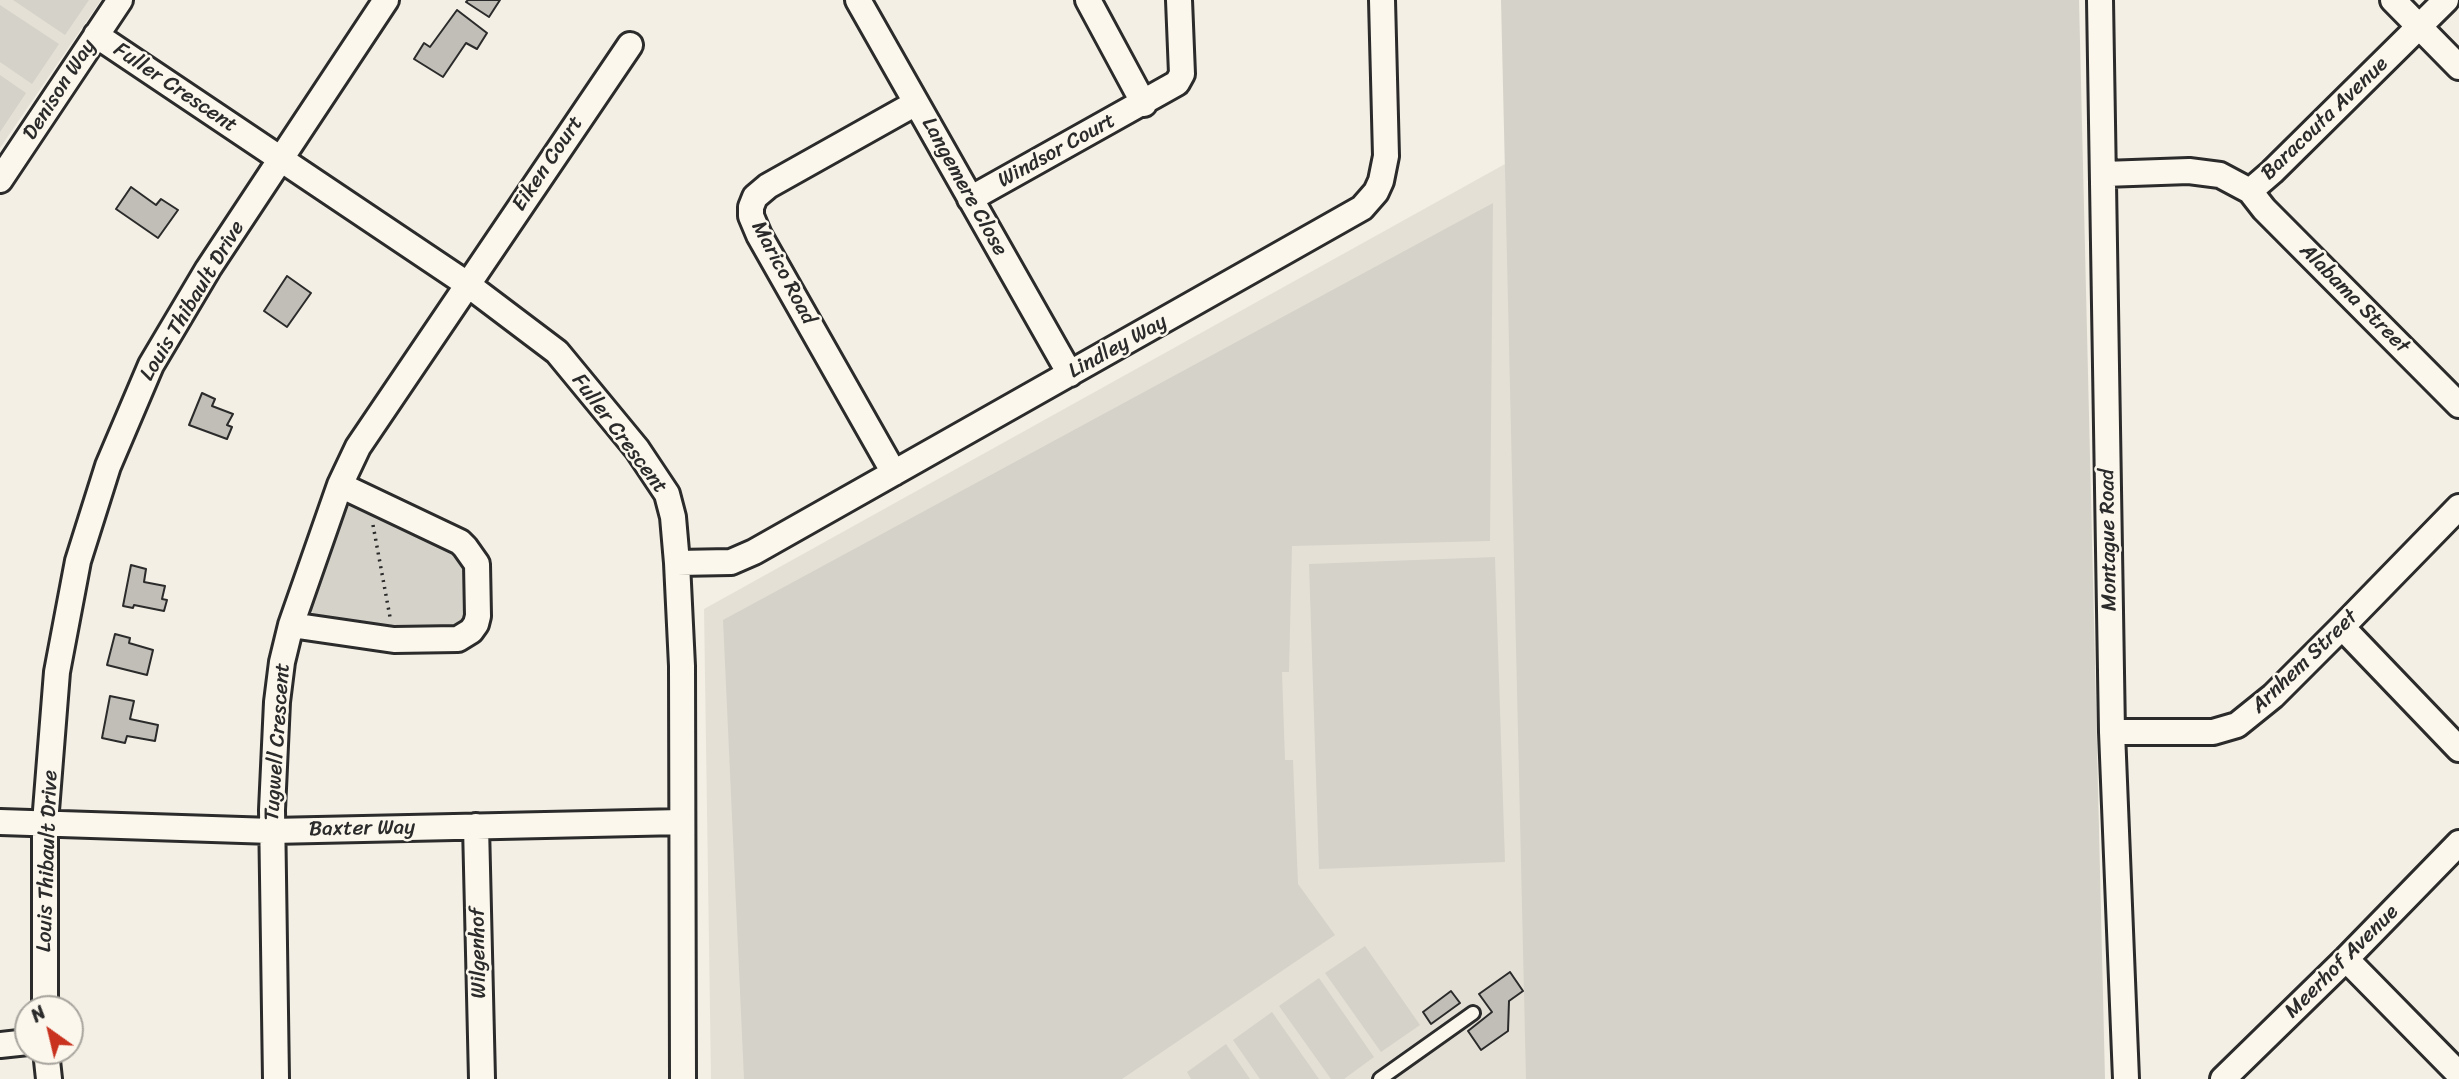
<!DOCTYPE html>
<style>
body{margin:0}
#map{position:relative;width:2459px;height:1079px;overflow:hidden;background:#f3efe4;font-family:Sriracha,sans-serif}
canvas{display:block}
.north{position:absolute;left:14px;top:995px;width:70px;height:70px;box-sizing:border-box;background:#fbf7ec;border:2px solid #a8a59f;border-radius:50%;rotate:326deg;font-size:19px;font-weight:700;line-height:28px;text-align:center;color:#2b2b2b}
.north::after{content:'';display:block;margin:auto;width:24px;height:32px;background:#c8321e;clip-path:polygon(50% 0,100% 100%,50% 72%,0 100%)}
</style>
<div id="map">
<canvas width="2459" height="1079"></canvas>
<div class="north">N</div>
</div>
<script>
const ctx = document.querySelector('canvas').getContext('2d');
ctx.lineJoin = 'round';
function paint(path, color) { ctx.fillStyle = color; ctx.fill(path, 'evenodd'); }
const shape = rows => new Path2D(rows.map(r => 'M' + r).join(''));
function strokePath(path, color, width, dash) { ctx.strokeStyle = color; ctx.lineWidth = width; ctx.lineCap = dash ? 'butt' : 'round'; ctx.setLineDash(dash || []); ctx.stroke(path); }
function write(font, color, halo, rows, align = 'center') {
  ctx.font = font + ' Sriracha,sans-serif'; ctx.lineWidth = 5; ctx.setLineDash([]); ctx.textBaseline = 'middle'; ctx.strokeStyle = halo; ctx.fillStyle = color; for (const [text, x, y, turn = 0] of rows) {
    ctx.save(); ctx.translate(x, y); ctx.rotate((+turn || 0) * Math.PI / 180); ctx.textAlign = isNaN(turn) ? turn : align; if (halo) ctx.strokeText(text, 0, 0); ctx.fillText(text, 0, 0); ctx.restore();
  }
}
const built = shape([
 [0,0,101,0,0,148],
 [1505,164,1534,1079,711,1079,704,609]
]);
const green = shape([
 [13,0,89,0,65,35],
 [1501,0,2079,0,2105,1079,1526,1079],
 [0,5,59,44,32,84,0,62],
 [0,75,26,93,0,132],
 [1493,203,1490,541,1292,546,1289,672,1282,672,1285,760,1293,760,1298,884,1335,935,1122,1079,744,1079,723,620],
 [355,503,464,556,468,611,464,621,452,630,395,632,314,616,310,607,344,508],
 [1495,557,1505,862,1319,869,1309,564],
 [1365,946,1420,1025,1381,1052,1325,973],
 [1319,978,1374,1057,1344,1079,1331,1079,1279,1006],
 [1272,1012,1319,1079,1260,1079,1233,1040],
 [1226,1044,1250,1079,1191,1079,1187,1072]
]);
const building = shape([
 [468,0,500,0,489,17,466,2,468,0],
 [457,10,487,33,477,49,466,43,443,77,414,59,424,43,430,47,457,10],
 [131,187,156,205,161,199,178,210,158,238,116,209,131,187],
 [287,276,311,293,287,327,264,311,287,276],
 [202,393,215,399,212,406,233,414,227,425,232,427,227,439,189,425,202,393],
 [131,565,146,569,144,582,165,586,162,599,167,600,164,611,134,605,133,608,123,606,131,565],
 [115,634,130,638,129,643,153,650,147,675,107,665,115,634],
 [110,696,134,701,130,719,158,725,155,741,127,736,125,743,102,738,110,696],
 [1510,972,1523,991,1509,1001,1508,1031,1481,1050,1468,1031,1492,1012,1479,994,1510,972],
 [1451,991,1460,1003,1431,1024,1423,1012,1451,991]
]);
const path = shape([
 [373,525,390,617]
]);
const lane = shape([
 [1380,1079,1473,1013]
]);
const street = shape([
 [858,0,1070,374],
 [1088,0,1144,104],
 [2100,0,2112,732,2126,1079],
 [2393,0,2459,67],
 [96,35,467,284,557,352,637,449,667,494,673,517,677,563,682,666,683,1079],
 [2104,174,2189,171,2220,175,2250,191,2272,172,2446,0],
 [0,180,120,0],
 [2250,191,2264,209,2459,405],
 [970,199,1177,83,1182,74,1179,0],
 [894,473,759,235,751,216,751,207,755,197,768,186,916,103],
 [677,563,731,562,754,552,1362,208,1376,192,1381,181,1386,156,1382,0],
 [291,625,394,640,458,639,471,631,476,624,478,616,477,564,465,547,460,542,340,485],
 [2342,627,2459,749],
 [2112,732,2213,732,2237,725,2273,696,2342,627,2459,507],
 [0,822,272,831,682,822],
 [476,826,482,1079],
 [2346,959,2459,1074],
 [45,1009,45,823,57,672,78,561,108,466,151,365,208,269,386,0],
 [0,1045,28,1042],
 [46,1051,49,1079],
 [276,1079,272,810,277,702,282,662,291,625,340,485,358,447,630,45],
 [2223,1079,2346,959,2459,843]
]);
const streetNames = [
 ["Fuller Crescent",175,88,34],
 ["Denison Way",60,90,-57],
 ["Baracouta Avenue",2325,119,-44],
 ["Windsor Court",1057,151,-29],
 ["Eiken Court",548,164,-56],
 ["Langemere Close",964,187,61],
 ["Marico Road",783,273,62],
 ["Alabama Street",2354,299,45],
 ["Louis Thibault Drive",193,301,-59],
 ["Lindley Way",1118,347,-29],
 ["Fuller Crescent",619,434,53],
 ["Montague Road",2109,540,-91],
 ["Arnhem Street",2305,662,-44],
 ["Tugwell Crescent",278,742,-86],
 ["Baxter Way",362,829,-1],
 ["Louis Thibault Drive",48,861,-88],
 ["Wilgenhof",479,953,-91],
 ["Meerhof Avenue",2342,962,-45]
];
paint(built, '#e4e0d6');
paint(green, '#d5d2c9');
paint(building, '#c0beb6');
strokePath(building, '#2b2b2b', 2);
strokePath(lane, '#2b2b2b', 18);
strokePath(street, '#2b2b2b', 30);
strokePath(path, '#2b2b2b', 3.5, [2, 5]);
strokePath(lane, '#fbf7ec', 12);
strokePath(street, '#fbf7ec', 24);
write('21px', '#2b2b2b', '#fbf7ec', streetNames);
</script>
